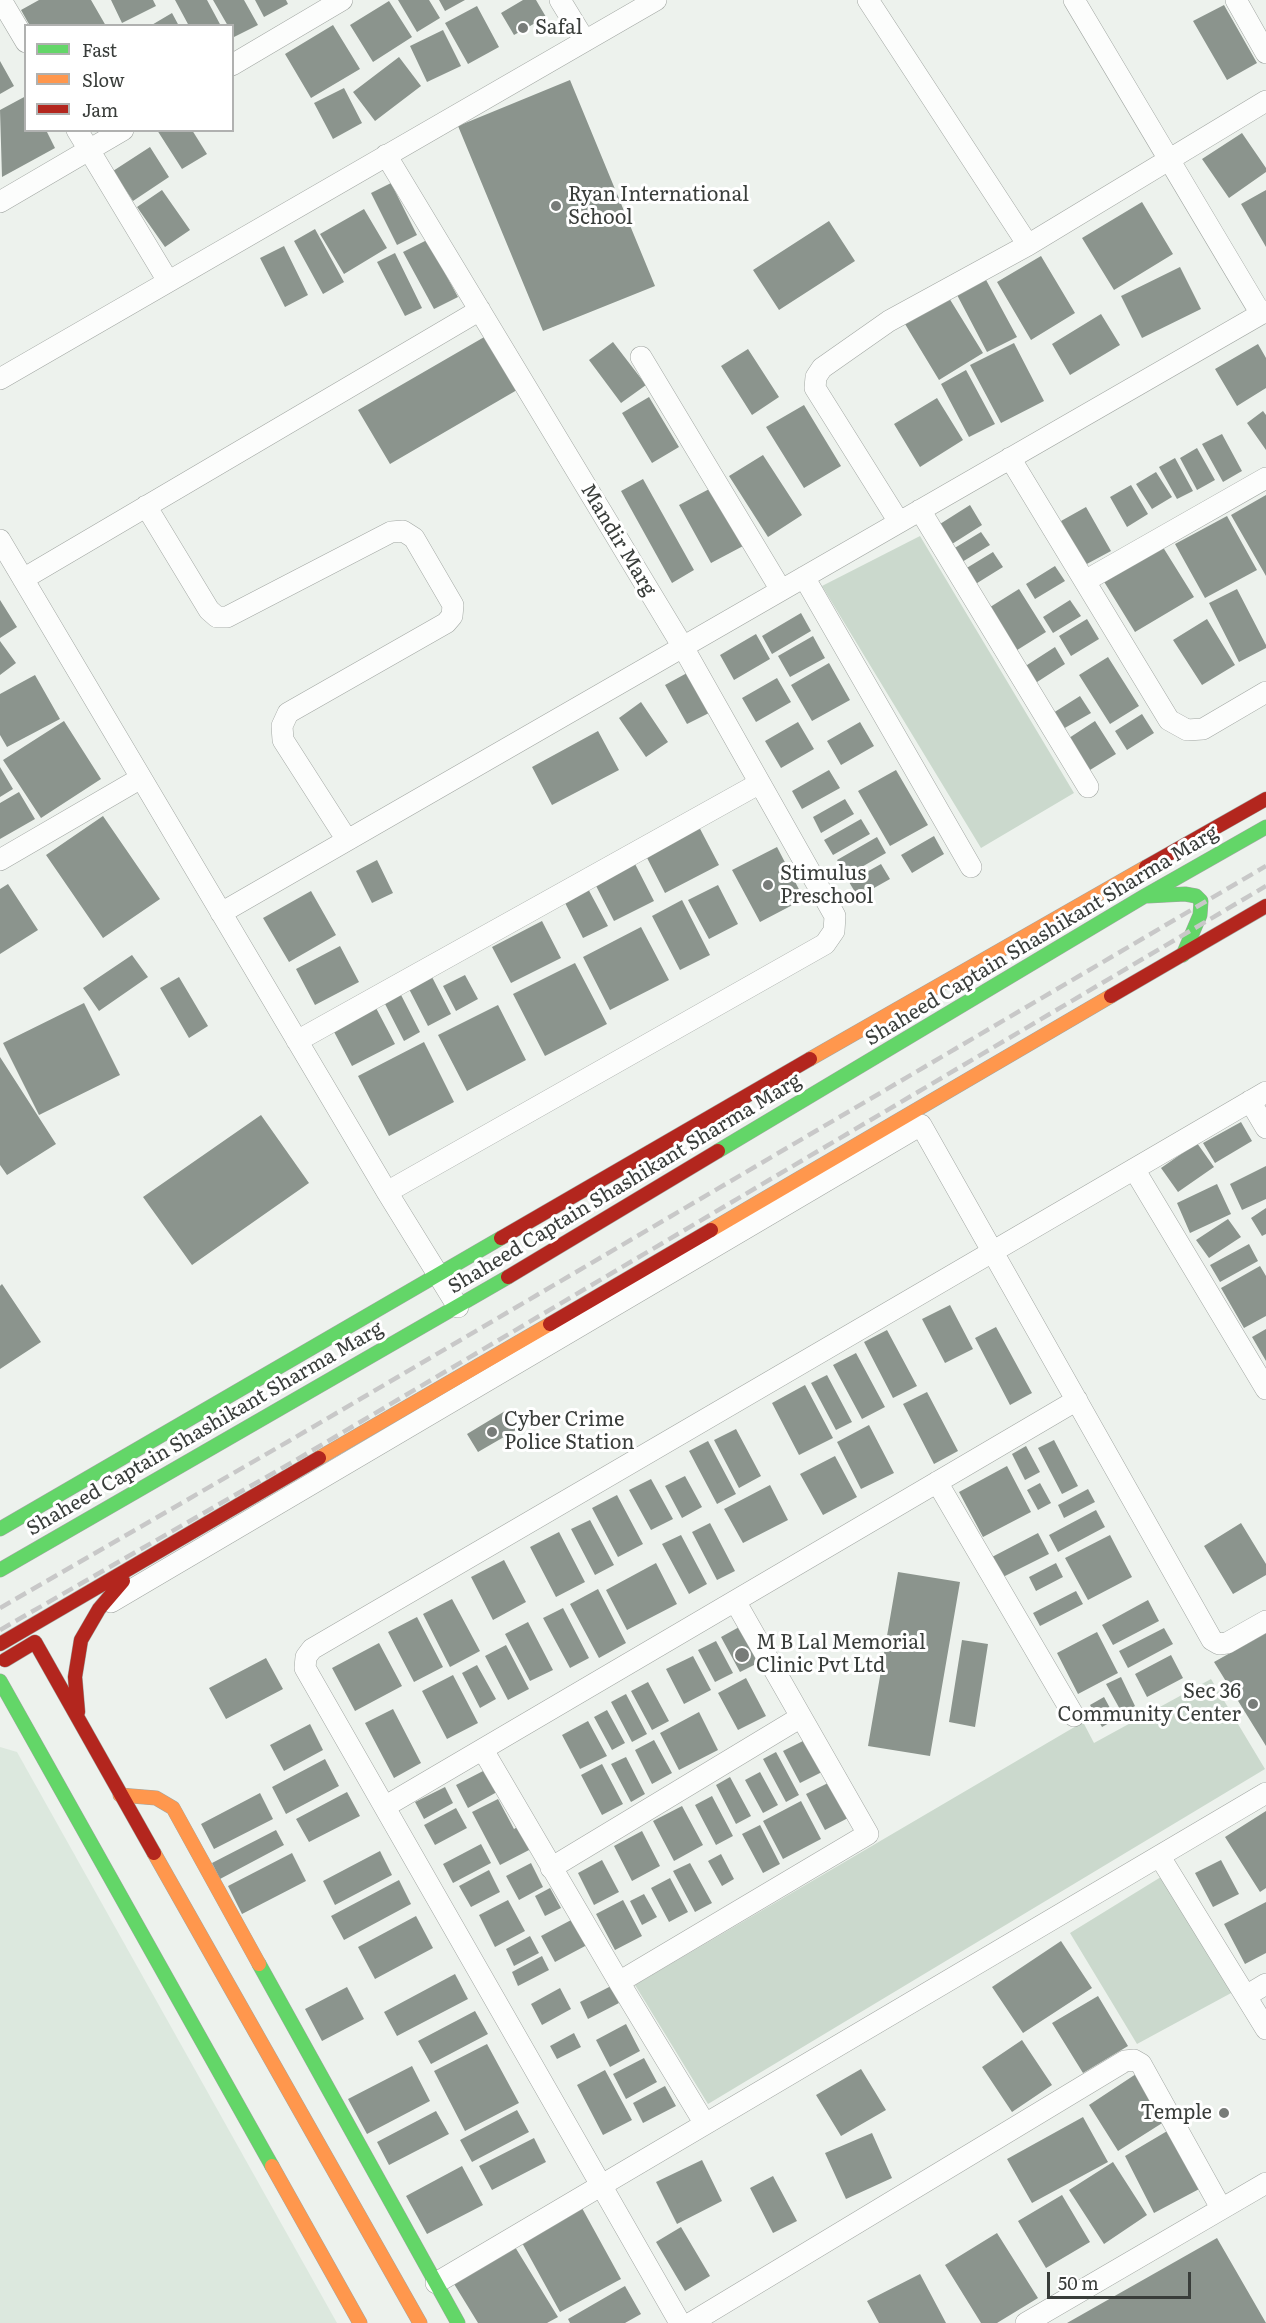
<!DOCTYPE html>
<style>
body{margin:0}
#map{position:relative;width:1266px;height:2323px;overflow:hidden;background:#edf2ed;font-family:Literata,serif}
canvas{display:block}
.legend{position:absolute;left:24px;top:24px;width:210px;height:108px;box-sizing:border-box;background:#fff;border:2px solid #b0b1b0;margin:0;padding:8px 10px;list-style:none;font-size:18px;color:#393d3a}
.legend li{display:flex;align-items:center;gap:12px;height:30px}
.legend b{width:30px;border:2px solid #b0b1b0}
.scale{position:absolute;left:1047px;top:2272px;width:144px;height:27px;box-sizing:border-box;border:3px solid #393d3a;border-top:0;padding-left:8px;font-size:18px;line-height:21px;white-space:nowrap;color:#393d3a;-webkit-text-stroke:4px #fff;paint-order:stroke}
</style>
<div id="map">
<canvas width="1266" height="2323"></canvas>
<ul class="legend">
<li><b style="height:8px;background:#63d668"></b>Fast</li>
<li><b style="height:8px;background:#ff974d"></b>Slow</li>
<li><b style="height:8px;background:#b3261e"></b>Jam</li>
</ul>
<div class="scale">50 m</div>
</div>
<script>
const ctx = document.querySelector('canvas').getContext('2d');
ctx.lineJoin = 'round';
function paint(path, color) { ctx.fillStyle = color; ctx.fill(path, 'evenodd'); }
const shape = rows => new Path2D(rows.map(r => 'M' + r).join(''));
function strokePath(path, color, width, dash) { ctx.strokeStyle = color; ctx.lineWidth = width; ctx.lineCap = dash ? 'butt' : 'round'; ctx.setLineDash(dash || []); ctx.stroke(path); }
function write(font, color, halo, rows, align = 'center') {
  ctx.font = font + ' Literata,serif'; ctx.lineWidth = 6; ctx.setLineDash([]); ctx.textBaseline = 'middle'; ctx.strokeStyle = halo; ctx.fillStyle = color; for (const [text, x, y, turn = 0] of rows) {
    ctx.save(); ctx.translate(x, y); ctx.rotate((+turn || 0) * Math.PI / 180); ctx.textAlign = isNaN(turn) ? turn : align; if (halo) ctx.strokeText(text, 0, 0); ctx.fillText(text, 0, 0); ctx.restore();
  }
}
const built = shape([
 [0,1747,17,1752,337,2323,0,2323]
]);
const green = shape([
 [920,536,1074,793,981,848,822,586],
 [1211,1679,1265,1769,708,2104,635,1985,1083,1722,1094,1743],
 [1169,1872,1233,1992,1137,2044,1070,1933]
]);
const building = shape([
 [39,0,91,0,106,26,30,26,21,10],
 [111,0,153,0,156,6,122,23],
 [175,0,207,0,221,26,189,26],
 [213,0,244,0,258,25,234,37,232,26,228,26],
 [255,0,286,0,288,4,264,17],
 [398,0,429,0,440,18,417,32],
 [439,0,465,0,445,11],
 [523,0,536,0,546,17,514,35,501,13],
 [389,1,412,37,373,62,350,25],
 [1224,5,1257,63,1227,80,1193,21],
 [477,6,499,47,468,64,445,23],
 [172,13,179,26,150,26],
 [333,25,360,69,311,98,285,54],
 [443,30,461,66,427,82,410,46],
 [399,57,421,86,375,121,353,92],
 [0,61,14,86,0,94],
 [570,80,655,286,543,331,458,126],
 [344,88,362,123,333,139,314,103],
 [26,96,26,130,46,130,55,148,2,177,0,110],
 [157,130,192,130,207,154,182,169],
 [1242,133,1266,168,1266,172,1229,198,1202,159],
 [150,147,169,177,133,201,113,171],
 [391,183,417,235,397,245,371,193],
 [162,190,190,230,165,247,137,207],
 [1266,190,1266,247,1241,204],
 [1142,202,1173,254,1114,290,1082,238],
 [364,209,387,248,344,274,320,234],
 [829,221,855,261,779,310,753,270],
 [315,229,344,282,323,294,294,241],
 [427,240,458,297,434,309,403,252],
 [284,246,308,295,285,307,260,258],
 [395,253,422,308,405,316,377,262],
 [1041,256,1075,313,1031,340,997,282],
 [1180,267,1201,309,1142,338,1121,296],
 [985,278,1017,337,987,352,956,293],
 [946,293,983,353,939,380,902,319],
 [1101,314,1120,345,1070,375,1052,344],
 [486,336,517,390,390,464,358,410],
 [613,342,646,385,621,403,589,360],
 [1014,343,1044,401,1001,423,970,365],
 [1258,344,1266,358,1266,388,1237,406,1215,369],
 [748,349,779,397,752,415,721,366],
 [966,370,995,424,969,437,941,384],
 [649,397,679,447,652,463,622,413],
 [937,398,963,440,920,467,894,424],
 [804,405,841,466,804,488,766,427],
 [1263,411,1266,415,1266,450,1247,423],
 [1222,434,1242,471,1223,482,1202,444],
 [1197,448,1215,480,1197,490,1180,458],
 [763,455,802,515,768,537,729,476],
 [1175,458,1193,491,1177,499,1159,467],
 [1156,472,1172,497,1152,509,1136,484],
 [643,479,694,570,672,583,621,491],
 [1131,485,1148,514,1127,527,1110,497],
 [713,487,745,545,711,563,679,505],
 [1266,495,1266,576,1231,515],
 [970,505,982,525,952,544,940,524],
 [1086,507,1111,551,1085,565,1061,521],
 [1227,516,1257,570,1205,598,1175,544],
 [981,532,990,545,962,562,953,549],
 [1161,544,1194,597,1135,632,1103,580],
 [993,552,1003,567,974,585,965,569],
 [1055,566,1065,581,1035,599,1026,584],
 [1019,589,1046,632,1014,652,987,609],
 [1237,589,1266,645,1266,648,1239,662,1209,603],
 [0,600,17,627,0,638],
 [1070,600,1081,616,1053,633,1043,617],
 [801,613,811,631,772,654,762,636],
 [1087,619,1099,639,1071,656,1059,636],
 [1207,619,1235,665,1202,685,1173,640],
 [756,634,770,659,734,680,720,655],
 [813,636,825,658,790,677,778,656],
 [0,641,16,663,0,675],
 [1055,647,1065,664,1034,684,1024,667],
 [1108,657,1139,706,1110,724,1079,675],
 [829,663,850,700,812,721,791,685],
 [687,673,709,713,687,724,665,685],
 [35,675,60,719,7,747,0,735,0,694],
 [777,678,791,702,756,722,742,698],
 [1080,696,1091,713,1063,729,1053,713],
 [641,702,668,742,646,757,619,718],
 [1142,714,1154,733,1127,750,1115,731],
 [64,721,101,779,41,818,3,760],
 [1095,721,1116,754,1090,770,1069,738],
 [798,722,814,749,781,768,765,741],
 [860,722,874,746,841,765,827,741],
 [598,731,619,770,552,805,532,767],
 [0,767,13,789,0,797],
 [829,770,840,788,802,809,792,791],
 [896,770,928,825,890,846,858,791],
 [19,792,35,819,0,839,0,803],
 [845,799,854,814,821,833,813,817],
 [103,816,160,899,103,938,46,855],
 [861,819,870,834,833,855,824,840],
 [697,823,719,865,665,893,643,850],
 [934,836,944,854,912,873,901,855],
 [877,837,886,853,846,876,837,860],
 [777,847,804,899,760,922,732,870],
 [377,860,393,893,372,903,356,871],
 [633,860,654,901,614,921,593,880],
 [881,864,890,879,858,897,849,882],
 [8,884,38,930,0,954,0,889],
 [586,885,608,926,583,938,562,897],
 [718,885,738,924,709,939,688,900],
 [311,891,336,935,289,962,263,918],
 [682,900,710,955,680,970,652,916],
 [542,921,561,958,511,983,492,947],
 [641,927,669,980,610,1010,583,957],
 [340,946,359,982,315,1005,296,969],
 [132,955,148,977,99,1011,83,988],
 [575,963,607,1024,545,1056,513,994],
 [465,975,478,999,456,1011,443,986],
 [179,977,208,1026,189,1038,160,988],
 [432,977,451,1014,428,1026,409,989],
 [399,991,420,1032,404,1041,383,1000],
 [84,1003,120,1075,39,1115,3,1043],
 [498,1005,526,1060,467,1091,438,1035],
 [375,1006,395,1044,352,1066,332,1028],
 [424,1042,454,1102,389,1136,358,1076],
 [0,1057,56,1144,7,1175,0,1165],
 [261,1115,309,1183,192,1265,143,1197],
 [1241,1122,1252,1141,1215,1163,1203,1143],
 [1197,1143,1214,1167,1178,1192,1161,1168],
 [1266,1166,1266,1199,1242,1210,1230,1184],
 [1217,1184,1231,1214,1190,1233,1177,1203],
 [1266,1208,1266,1234,1262,1236,1251,1218],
 [1228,1219,1241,1237,1209,1258,1196,1240],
 [1249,1244,1258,1261,1220,1282,1210,1265],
 [1260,1266,1266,1276,1266,1316,1244,1328,1221,1288],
 [2,1284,41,1342,0,1369,0,1286],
 [950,1305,973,1349,945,1363,922,1319],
 [996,1327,1032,1393,1010,1405,975,1338],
 [1266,1329,1266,1361,1252,1337],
 [887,1330,917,1386,893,1398,864,1342],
 [856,1353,885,1407,862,1419,833,1365],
 [827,1375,852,1422,836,1430,811,1383],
 [805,1385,833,1438,799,1455,772,1403],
 [927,1392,958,1451,934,1464,903,1404],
 [505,1411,516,1430,478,1452,467,1434],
 [869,1425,894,1473,861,1489,837,1442],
 [736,1429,761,1476,739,1488,714,1440],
 [1054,1440,1078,1486,1062,1494,1038,1448],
 [708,1441,736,1494,717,1504,689,1451],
 [1026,1446,1040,1472,1025,1480,1012,1454],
 [835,1456,857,1497,823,1515,800,1474],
 [1007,1466,1031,1512,983,1537,959,1492],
 [685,1476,702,1507,682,1518,665,1486],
 [651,1479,673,1519,651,1530,629,1490],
 [1040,1483,1051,1503,1038,1510,1027,1490],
 [770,1485,788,1520,743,1543,724,1509],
 [1088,1489,1095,1502,1064,1518,1058,1505],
 [617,1495,643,1544,618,1557,592,1508],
 [1096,1510,1105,1527,1058,1552,1049,1535],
 [590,1520,614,1565,595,1575,571,1529],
 [710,1523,735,1571,717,1580,692,1532],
 [1241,1523,1266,1564,1266,1575,1233,1594,1204,1546],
 [559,1532,585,1582,556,1597,530,1547],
 [1038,1533,1049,1554,1003,1577,992,1557],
 [681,1535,707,1584,689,1594,662,1544],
 [1110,1535,1132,1577,1088,1600,1065,1558],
 [504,1560,526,1602,493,1620,471,1577],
 [656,1563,677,1604,627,1630,606,1590],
 [1056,1563,1063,1577,1036,1591,1029,1577],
 [898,1572,960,1582,930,1756,868,1746],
 [598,1589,626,1643,599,1658,570,1604],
 [1076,1591,1083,1604,1040,1626,1033,1613],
 [452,1599,480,1651,450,1667,423,1614],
 [1148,1600,1159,1621,1113,1645,1102,1625],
 [563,1608,589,1658,570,1668,543,1618],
 [417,1617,443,1667,414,1682,388,1632],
 [528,1622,553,1670,530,1681,505,1634],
 [741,1626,760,1662,740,1672,721,1637],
 [1164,1628,1173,1644,1128,1668,1119,1651],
 [1097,1632,1118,1673,1078,1694,1057,1653],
 [1266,1633,1266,1746,1214,1662],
 [962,1640,988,1644,975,1727,949,1722],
 [716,1641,733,1673,715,1682,698,1650],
 [379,1643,402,1686,355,1711,332,1668],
 [506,1645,529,1689,508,1700,485,1656],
 [1171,1655,1183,1678,1147,1697,1135,1674],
 [693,1656,711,1690,684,1704,666,1669],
 [266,1658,283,1689,226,1719,209,1688],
 [477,1665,496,1699,480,1708,462,1673],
 [453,1675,478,1723,447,1739,422,1691],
 [1121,1677,1135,1706,1122,1713,1106,1684],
 [746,1678,766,1716,738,1730,718,1693],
 [648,1682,669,1721,652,1730,631,1691],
 [626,1694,647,1734,632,1742,611,1702],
 [1104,1697,1116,1719,1102,1727,1090,1705],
 [393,1709,421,1763,394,1778,365,1723],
 [607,1710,625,1743,612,1750,594,1717],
 [699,1712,718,1750,679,1770,660,1733],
 [588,1721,607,1756,580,1769,562,1735],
 [310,1724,323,1750,284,1771,270,1745],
 [654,1740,672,1773,652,1784,635,1750],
 [805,1740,822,1772,800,1783,783,1751],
 [776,1752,799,1795,786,1802,763,1759],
 [626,1757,645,1794,631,1802,611,1764],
 [325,1759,339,1786,286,1814,272,1787],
 [602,1764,623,1804,602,1815,581,1775],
 [485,1770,497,1792,468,1808,456,1785],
 [760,1772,778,1805,763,1813,745,1780],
 [730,1777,751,1816,736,1824,716,1785],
 [830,1782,848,1818,825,1830,806,1794],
 [445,1787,453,1803,424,1819,415,1802],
 [347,1792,360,1816,309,1842,296,1819],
 [260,1793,273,1819,214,1849,201,1824],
 [712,1796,733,1836,716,1845,695,1805],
 [498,1799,514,1829,519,1826,531,1849,500,1865,472,1812],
 [801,1801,821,1839,783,1859,763,1821],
 [682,1806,703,1845,674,1861,653,1821],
 [456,1808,467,1828,435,1845,424,1825],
 [1266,1811,1266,1888,1260,1892,1225,1837],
 [760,1825,780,1864,763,1873,742,1834],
 [276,1830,284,1845,220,1879,212,1863],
 [642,1831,660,1866,632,1881,614,1846],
 [481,1844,491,1863,453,1883,443,1864],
 [380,1851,392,1875,335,1905,323,1881],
 [292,1853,306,1881,242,1914,228,1886],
 [721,1854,734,1879,722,1886,708,1861],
 [602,1860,619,1892,594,1905,578,1873],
 [1221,1860,1239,1894,1213,1907,1195,1873],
 [531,1863,543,1887,519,1900,506,1876],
 [690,1863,712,1903,695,1912,673,1871],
 [489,1870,500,1892,471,1907,459,1886],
 [670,1878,688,1912,669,1922,651,1888],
 [399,1880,411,1904,344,1940,331,1916],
 [550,1888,561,1908,545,1916,535,1896],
 [644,1894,657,1917,642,1925,630,1901],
 [508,1900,525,1931,495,1947,479,1915],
 [623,1900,642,1936,615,1950,596,1914],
 [1266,1902,1266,1953,1245,1964,1224,1924],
 [416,1916,433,1948,375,1979,358,1947],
 [573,1919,587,1945,555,1962,541,1936],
 [530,1936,539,1953,514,1966,506,1949],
 [1061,1941,1092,1988,1023,2033,992,1987],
 [542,1956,549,1970,518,1986,512,1972],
 [455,1974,468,1999,397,2036,384,2012],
 [611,1986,619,2003,588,2019,580,2002],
 [347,1987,364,2019,322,2041,305,2009],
 [560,1988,571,2009,542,2025,531,2004],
 [1098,1996,1128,2046,1083,2073,1052,2023],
 [475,2011,488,2034,431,2064,418,2041],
 [626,2024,640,2051,610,2067,596,2040],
 [574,2033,581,2047,557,2059,550,2046],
 [1022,2040,1052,2085,1012,2112,982,2067],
 [487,2044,519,2103,465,2131,434,2071],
 [644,2058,657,2082,626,2099,613,2074],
 [412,2066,430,2101,367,2134,348,2099],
 [861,2069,886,2110,841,2136,816,2095],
 [605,2070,632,2120,603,2135,577,2085],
 [1136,2074,1167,2120,1118,2151,1089,2105],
 [665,2086,676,2106,643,2123,633,2103],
 [517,2110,529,2132,472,2162,460,2140],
 [436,2111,449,2134,389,2165,377,2142],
 [1083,2117,1108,2162,1032,2203,1007,2159],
 [1174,2127,1203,2187,1154,2213,1125,2156],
 [872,2133,892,2178,846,2199,825,2153],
 [534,2138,546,2162,492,2190,479,2166],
 [702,2160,722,2201,677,2224,656,2182],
 [1113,2162,1147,2215,1104,2244,1069,2190],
 [462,2166,483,2205,427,2234,406,2196],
 [773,2176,797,2221,773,2233,750,2188],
 [1062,2195,1090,2242,1046,2268,1018,2221],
 [582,2208,621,2279,560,2312,521,2241],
 [681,2227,710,2276,685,2291,656,2242],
 [997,2233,1038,2298,997,2323,981,2323,945,2265],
 [1217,2238,1266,2323,1067,2323],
 [512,2242,558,2317,547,2323,478,2323,451,2279],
 [920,2274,946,2323,879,2323,867,2301],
 [625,2286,641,2314,625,2323,570,2323,568,2319]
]);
const street = shape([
 [1,0,26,42],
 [560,0,585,41],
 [868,0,1028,245],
 [1074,0,1261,314],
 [1236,0,1266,53],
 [232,65,342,0],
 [77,130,168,281],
 [386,155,683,647,835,916,834,931,825,944,387,1192],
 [0,202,123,130],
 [641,357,781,590],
 [0,379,656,0],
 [1010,458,1169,720,1187,730,1203,729,1266,692],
 [146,506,209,610,217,617,227,617,391,532,403,531,414,538,453,605,452,616,446,623,288,713,282,726,283,740,347,840],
 [920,510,1088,787],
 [899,522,815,388,816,377,822,368,889,321,1028,245,1266,101],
 [0,540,387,1192,458,1307],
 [804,577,971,867],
 [23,579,480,310],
 [1085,581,1266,478],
 [0,860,141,778],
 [221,913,1266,311],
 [297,1041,760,783],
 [1250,1101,1266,1128],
 [1134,1169,1266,1389],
 [937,1482,1074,1716],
 [111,1602,921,1125,1212,1640,1219,1644,1227,1643,1266,1621],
 [483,1750,619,1982,705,2124],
 [386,1806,1077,1400],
 [1160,1857,1266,2029],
 [551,1868,801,1717],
 [619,1982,868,1834,735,1601],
 [1246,1996,1266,1984],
 [436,2283,1266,1793],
 [680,2323,305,1668,306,1657,312,1649,1266,1092],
 [691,2323,1125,2061,1134,2060,1141,2064,1221,2208],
 [1026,2323,1266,2183]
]);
const fast = shape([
 [1148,896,1185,894,1196,896,1201,901,1200,915,1183,955],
 [718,1151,1143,897,1266,827],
 [0,1529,501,1238],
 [0,1570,508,1277],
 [0,1681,272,2166],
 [259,1964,458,2323]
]);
const slow = shape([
 [810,1059,1146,867],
 [711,1230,1111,996],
 [319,1458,550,1324],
 [120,1795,156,1798,173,1808,259,1964],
 [154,1853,420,2323],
 [272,2166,360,2323]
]);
const jam = shape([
 [1146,867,1266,799],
 [1111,996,1266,906],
 [501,1238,810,1059],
 [508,1277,718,1151],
 [550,1324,711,1230],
 [0,1644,319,1458],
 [5,1660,35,1642,154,1853],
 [78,1712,75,1677,81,1640,99,1609,123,1581]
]);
const rail = shape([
 [0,1608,289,1441,1266,866],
 [0,1630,296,1460,1266,886]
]);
const markers = [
 [523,28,6,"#787c79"],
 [556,206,6,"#787c79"],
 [768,885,6,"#787c79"],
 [492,1432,6,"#787c79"],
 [742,1655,8,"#787c79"],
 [1253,1704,6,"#787c79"],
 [1224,2113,6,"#787c79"]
];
const poiNames = [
 ["Safal",535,28],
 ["Ryan International",568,195],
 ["School",568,218],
 ["Stimulus",780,874],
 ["Preschool",780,897],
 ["Cyber Crime",504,1420],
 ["Police Station",504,1443],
 ["M B Lal Memorial",756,1643],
 ["Clinic Pvt Ltd",756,1666],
 ["Sec 36",1241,1692,"right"],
 ["Community Center",1241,1715,"right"],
 ["Temple",1212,2113,"right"]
];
const streetNames = [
 ["Mandir Marg",618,540,59],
 ["Shaheed Captain Shashikant Sharma Marg",1042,936,-31],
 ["Shaheed Captain Shashikant Sharma Marg",625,1184,-31],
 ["Shaheed Captain Shashikant Sharma Marg",205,1429,-30]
];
paint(built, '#dce8de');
paint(green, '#cbd9cd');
paint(building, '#8b948d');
strokePath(street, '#a1a6a2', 22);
strokePath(fast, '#a1a6a2', 15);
strokePath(slow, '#a1a6a2', 15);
strokePath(jam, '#a1a6a2', 15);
strokePath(street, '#fcfdfc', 21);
strokePath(fast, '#63d668', 14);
strokePath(slow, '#ff974d', 14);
strokePath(jam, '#b3261e', 14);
strokePath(rail, '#c8c8c8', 4.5, [12, 6]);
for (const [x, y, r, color] of markers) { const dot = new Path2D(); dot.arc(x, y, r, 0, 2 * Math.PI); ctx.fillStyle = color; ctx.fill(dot); strokePath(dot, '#fff', 2); }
write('20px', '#393d3a', '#fff', poiNames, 'left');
write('20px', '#393d3a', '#fff', streetNames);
</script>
